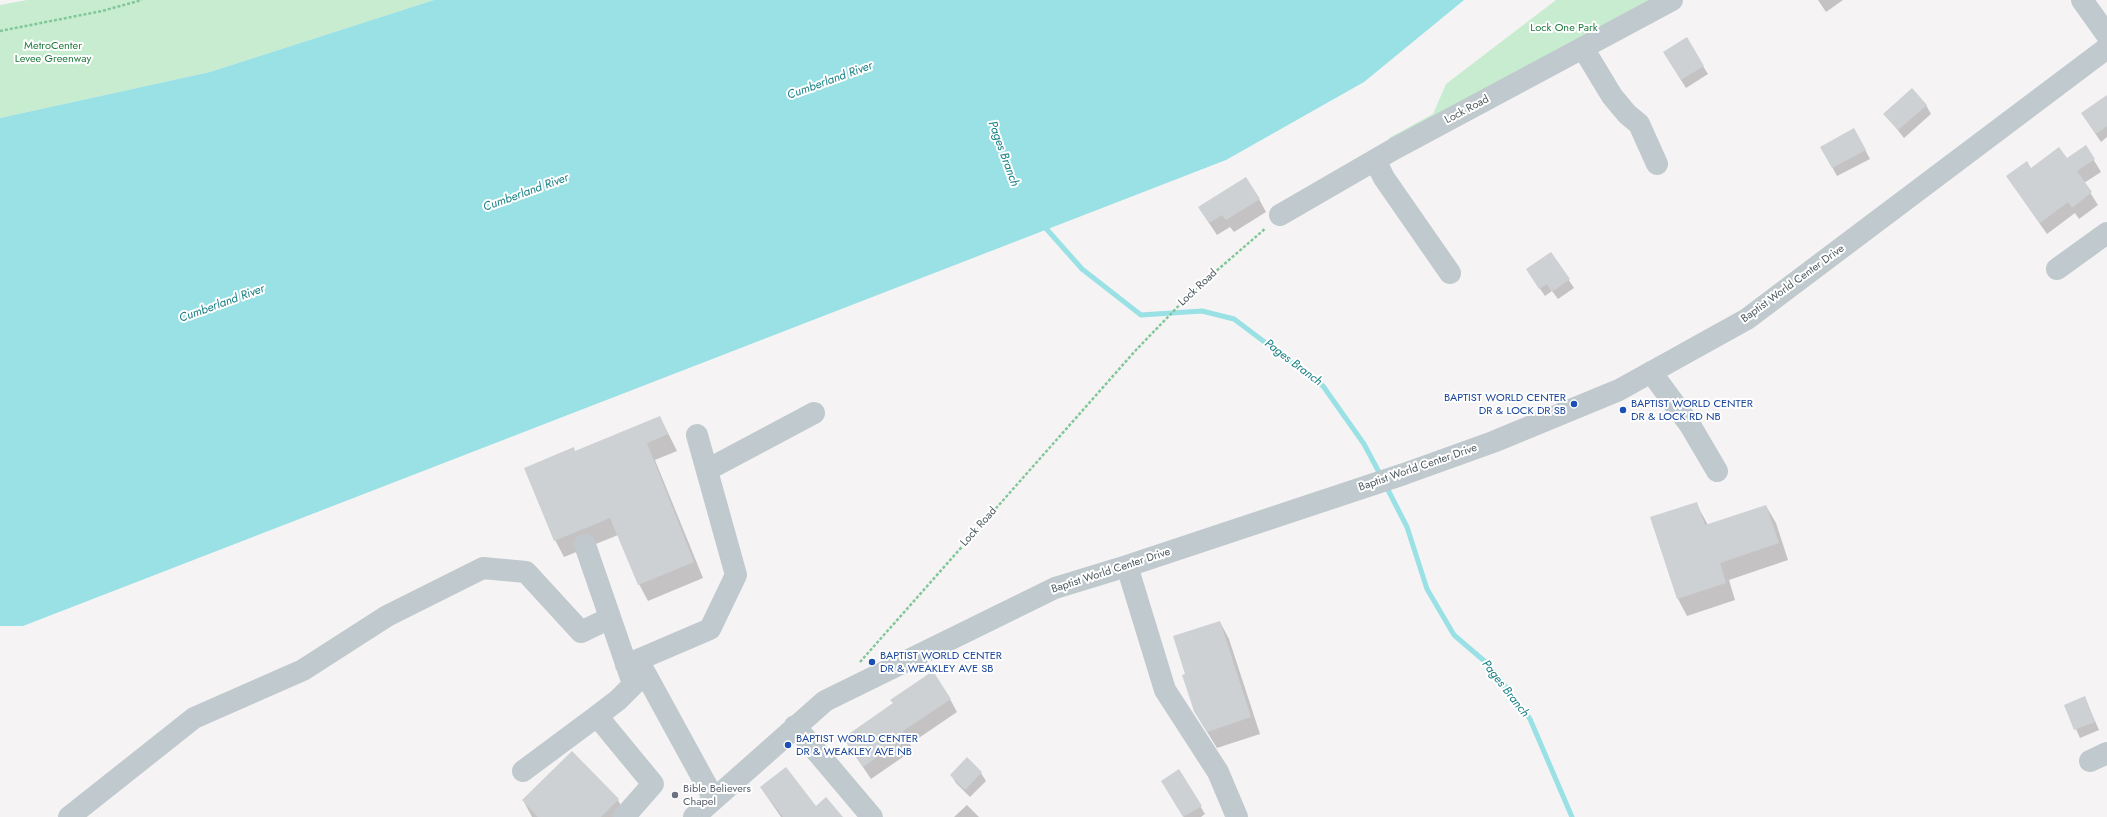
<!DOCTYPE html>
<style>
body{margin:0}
canvas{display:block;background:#f5f3f3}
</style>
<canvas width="2107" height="817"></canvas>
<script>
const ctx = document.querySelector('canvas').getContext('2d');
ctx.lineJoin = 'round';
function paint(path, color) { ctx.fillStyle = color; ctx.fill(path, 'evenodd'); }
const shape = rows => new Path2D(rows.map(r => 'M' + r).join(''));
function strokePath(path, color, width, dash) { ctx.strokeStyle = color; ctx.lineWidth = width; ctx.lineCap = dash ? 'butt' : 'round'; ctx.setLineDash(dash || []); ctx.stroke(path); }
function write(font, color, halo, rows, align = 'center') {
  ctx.font = font + ' Jost,sans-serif'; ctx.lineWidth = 4; ctx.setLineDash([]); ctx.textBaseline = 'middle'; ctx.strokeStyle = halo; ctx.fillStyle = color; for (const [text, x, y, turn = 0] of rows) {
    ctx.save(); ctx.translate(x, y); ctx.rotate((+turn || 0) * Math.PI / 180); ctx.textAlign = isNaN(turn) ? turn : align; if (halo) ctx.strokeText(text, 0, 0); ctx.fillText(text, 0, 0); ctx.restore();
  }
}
const green = shape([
 [27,0,434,0,210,72,0,118,0,5],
 [1556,0,1672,0,1394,149,1389,138,1433,114,1446,84]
]);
const water = shape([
 [434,0,1464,0,1364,82,1226,160,23,626,0,626,0,118,210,72]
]);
const shadow = shape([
 [1818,0,1843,0,1826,12],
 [1669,61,1703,66,1708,74,1686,88],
 [2107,96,2107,137,2101,142,2082,114],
 [1926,105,1931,114,1904,138,1885,114],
 [1859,138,1870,159,1837,176,1821,147],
 [2086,147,2101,172,2084,183,2098,205,2079,219,2075,213,2047,234,2007,177,2067,159],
 [1259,199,1266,212,1234,232,1230,227,1217,235,1199,208],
 [1551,253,1574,288,1558,299,1552,291,1545,296,1532,277],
 [660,417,677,451,655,460,703,578,648,601,639,584,618,535,564,557,555,540,575,452],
 [1696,503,1708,525,1766,506,1776,523,1788,560,1729,580,1735,600,1687,616,1678,599,1651,518],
 [1220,622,1229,639,1260,734,1217,748,1194,711,1186,674],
 [2085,698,2099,730,2080,738,2065,705],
 [950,699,957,712,910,744,913,750,871,779,852,751],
 [572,752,618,800,627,817,532,817,523,800],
 [1179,771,1205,814,1201,817,1184,817,1162,781],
 [981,773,986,781,970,797,956,783,951,775],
 [761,788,816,808,842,817,781,817],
 [967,805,979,817,954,817]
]);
const stream = shape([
 [1043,225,1082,269,1141,315,1202,311,1234,319,1323,386,1364,444,1381,476],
 [1386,486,1407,527,1427,589,1454,635,1489,665,1530,719,1572,817]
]);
const building = shape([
 [1687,37,1704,66,1681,80,1663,52],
 [1912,88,1927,105,1898,130,1883,114],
 [2107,95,2107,126,2096,134,2081,113],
 [1854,128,1866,150,1832,168,1820,147],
 [2086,145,2095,159,2077,171,2092,192,2072,208,2068,202,2040,223,2006,176,2027,161,2031,168,2059,147,2067,158],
 [1246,177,1260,199,1226,220,1222,215,1209,223,1198,207],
 [1551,252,1570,279,1552,292,1547,284,1539,289,1526,269],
 [660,416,668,434,647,443,694,562,638,585,610,518,554,541,524,468,574,447,575,451],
 [1697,502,1705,525,1766,505,1779,543,1720,563,1726,583,1677,599,1650,517],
 [1220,621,1251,717,1207,732,1194,711,1182,675,1185,674,1173,636],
 [933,671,951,699,903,731,906,737,863,767,843,738,893,703,890,700],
 [2085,696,2095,722,2074,730,2064,705],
 [572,751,619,799,601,817,538,817,522,800],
 [967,757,982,772,965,790,950,775],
 [786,767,816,806,826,797,843,817,783,817,760,787],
 [1179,769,1202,806,1183,817,1161,781]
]);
const path = shape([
 [0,31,102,11,142,0],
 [860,662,1136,350,1193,291,1266,228]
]);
const minor = shape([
 [2082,0,2107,35],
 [1583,48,1612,96,1627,114,1639,124,1657,164],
 [1375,160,1384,178,1450,273],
 [1280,215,1394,149,1672,0],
 [2057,269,2107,233],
 [1651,372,1690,425,1717,471],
 [707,470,814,413],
 [585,545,631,678],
 [1127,566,1165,690,1218,772,1237,817],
 [626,665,710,629,736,575,697,435],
 [795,726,872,817],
 [2090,761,2107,753],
 [523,771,597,716],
 [69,817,194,718,303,670,387,616,483,568,526,572,581,632,610,618],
 [624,817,653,784,597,716,618,700,645,673,714,799],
 [694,817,825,701,1055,588,1127,566,1404,474,1493,442,1619,390,1747,319,2107,48]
]);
const markers = [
 [1574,404,4,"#1a4fb4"],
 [1623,410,4,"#1a4fb4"],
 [872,662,4,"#1a4fb4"],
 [788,745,4,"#1a4fb4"],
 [675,795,4,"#6b7280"]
];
const parkNames = [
 ["Lock One Park",1564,28],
 ["MetroCenter",53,46],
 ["Levee Greenway",53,59]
];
const streetNames = [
 ["Lock Road",1467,110,-28],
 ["Baptist World Center Drive",1793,284,-36],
 ["Lock Road",1198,288,-43],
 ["Baptist World Center Drive",1418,468,-19],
 ["Lock Road",979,527,-48],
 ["Baptist World Center Drive",1111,571,-18]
];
const transitNames = [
 ["BAPTIST WORLD CENTER",1566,398,"right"],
 ["DR & LOCK DR SB",1566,411,"right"],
 ["BAPTIST WORLD CENTER",1631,404],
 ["DR & LOCK RD NB",1631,417],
 ["BAPTIST WORLD CENTER",880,656],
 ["DR & WEAKLEY AVE SB",880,669],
 ["BAPTIST WORLD CENTER",796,739],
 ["DR & WEAKLEY AVE NB",796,752]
];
const worshipNames = [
 ["Bible Believers",683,789],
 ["Chapel",683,802]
];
const waterNames = [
 ["Cumberland River",830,81,-20],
 ["Pages Branch",1003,154,70],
 ["Cumberland River",526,193,-20],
 ["Cumberland River",222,304,-20],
 ["Pages Branch",1293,363,37],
 ["Pages Branch",1505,689,52]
];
paint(green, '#c7eccf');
paint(water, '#99e1e5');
paint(shadow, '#0003');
strokePath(stream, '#99e1e5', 5);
paint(building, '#cdd1d4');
strokePath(path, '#82c79a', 2.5, [3, 2]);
strokePath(minor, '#c0c9cd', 22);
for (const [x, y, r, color] of markers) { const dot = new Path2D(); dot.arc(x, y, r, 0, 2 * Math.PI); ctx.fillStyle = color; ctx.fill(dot); strokePath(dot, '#fff', 1.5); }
write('11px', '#227b40', '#fff', parkNames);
write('11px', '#4c595e', '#fff', streetNames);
write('11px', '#164399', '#fff', transitNames, 'left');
write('11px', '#5b616d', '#fff', worshipNames, 'left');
write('italic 12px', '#198085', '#fff', waterNames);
</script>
